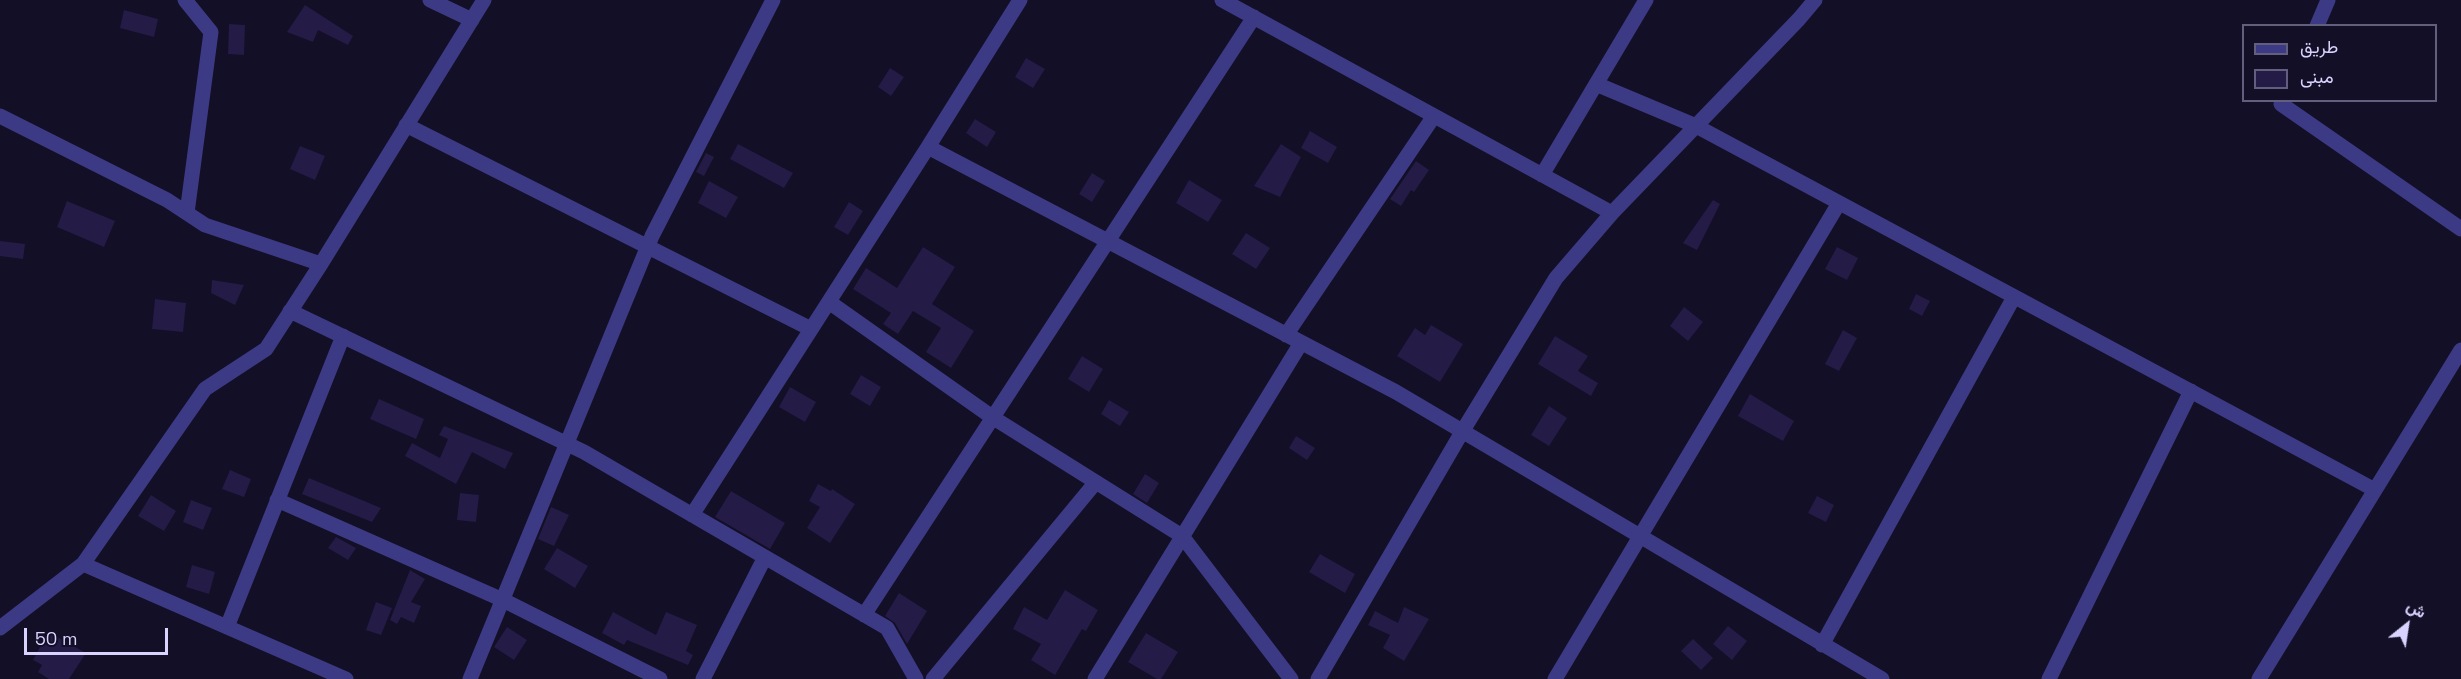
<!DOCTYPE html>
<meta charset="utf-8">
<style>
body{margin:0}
#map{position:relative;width:2461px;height:679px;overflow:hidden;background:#130f26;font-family:"Space Grotesk",Vazirmatn,sans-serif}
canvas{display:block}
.legend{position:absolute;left:2242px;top:24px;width:195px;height:78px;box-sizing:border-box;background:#130f26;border:2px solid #625e7d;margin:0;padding:8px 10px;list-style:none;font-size:18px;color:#d9d4ff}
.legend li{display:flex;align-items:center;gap:12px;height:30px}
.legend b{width:30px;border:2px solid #625e7d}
.north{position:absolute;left:2377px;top:595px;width:60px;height:60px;-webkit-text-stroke:4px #130f26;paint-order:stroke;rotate:30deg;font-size:16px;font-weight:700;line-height:24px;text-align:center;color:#d9d4ff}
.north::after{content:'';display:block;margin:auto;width:21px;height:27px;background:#d9d4ff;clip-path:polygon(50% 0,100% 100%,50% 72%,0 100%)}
.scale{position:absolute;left:24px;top:628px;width:144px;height:27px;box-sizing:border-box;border:3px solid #d9d4ff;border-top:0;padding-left:8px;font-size:18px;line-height:21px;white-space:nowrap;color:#d9d4ff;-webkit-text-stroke:4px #130f26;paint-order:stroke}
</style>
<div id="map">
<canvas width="2461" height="679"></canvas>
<ul class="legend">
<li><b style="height:8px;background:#3d3a85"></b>طريق</li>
<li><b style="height:16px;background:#241b47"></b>مبنى</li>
</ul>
<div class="north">ش</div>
<div class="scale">50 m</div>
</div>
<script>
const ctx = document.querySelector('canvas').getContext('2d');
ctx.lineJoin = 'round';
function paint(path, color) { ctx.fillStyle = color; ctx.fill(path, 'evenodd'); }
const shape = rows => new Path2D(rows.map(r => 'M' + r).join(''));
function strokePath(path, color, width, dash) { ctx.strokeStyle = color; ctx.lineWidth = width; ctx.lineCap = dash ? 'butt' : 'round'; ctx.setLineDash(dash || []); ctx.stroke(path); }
const building = shape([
 [305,5,353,36,348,45,318,30,313,42,287,32],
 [124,10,158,19,154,37,120,28],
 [229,24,245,25,244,55,228,54],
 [1026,58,1045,69,1033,88,1015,77],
 [890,68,904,77,891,96,878,87],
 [975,119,996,132,987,147,966,133],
 [1310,131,1337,147,1328,163,1301,148],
 [738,144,793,173,784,188,730,159],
 [1281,144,1301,157,1280,197,1254,186],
 [300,146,325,156,315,180,290,169],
 [706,153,714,157,704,176,696,172],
 [1416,161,1429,170,1414,192,1411,190,1401,206,1390,199],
 [1092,173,1105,181,1092,202,1079,194],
 [1189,180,1222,200,1208,222,1176,203],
 [709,181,738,197,726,218,698,203],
 [1713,200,1720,204,1697,250,1683,243],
 [67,201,115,221,104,247,57,227],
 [849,202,863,211,848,235,834,227],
 [1246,233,1270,248,1256,269,1232,254],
 [0,241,25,244,23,259,0,256],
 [923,247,955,267,932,304,974,331,951,368,926,352,941,328,913,311,898,334,883,324,891,313,853,289,866,268,897,288],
 [1837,247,1858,258,1847,280,1825,269],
 [212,280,244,285,235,305,211,293],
 [1916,294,1930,301,1922,316,1909,309],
 [155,299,186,303,183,332,152,329],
 [1684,307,1703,322,1688,341,1670,326],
 [1431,325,1463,344,1440,382,1397,356,1415,328,1425,335],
 [1843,330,1857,338,1839,371,1825,364],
 [1555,336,1588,356,1578,371,1598,383,1591,396,1538,364],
 [1082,356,1103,369,1089,392,1068,379],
 [861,375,881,387,870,406,850,394],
 [790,387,816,402,805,422,779,407],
 [1750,394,1794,421,1783,441,1738,416],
 [379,399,424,419,416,439,370,419],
 [1109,400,1129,412,1120,426,1101,414],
 [1549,406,1567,418,1549,446,1531,435],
 [444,426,513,453,505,469,472,452,456,484,405,456,412,443,440,458,448,439,439,435],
 [1296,436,1315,448,1307,460,1289,448],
 [230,470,251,479,244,497,222,489],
 [1145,474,1159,483,1147,503,1133,494],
 [309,478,381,508,372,522,302,494],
 [818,484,831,491,832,489,855,504,830,543,807,528,820,507,809,501],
 [731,491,785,523,770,549,715,517],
 [460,493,479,495,476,522,457,520],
 [151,495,176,511,164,531,138,516],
 [1817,496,1834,505,1826,522,1808,513],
 [191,500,212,508,203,530,183,522],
 [551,507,569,515,554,546,538,539],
 [336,537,356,548,348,560,328,548],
 [557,548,588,566,575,588,544,569],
 [1320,554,1355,574,1345,593,1309,572],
 [192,565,215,572,209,594,186,587],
 [410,570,425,579,411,602,421,606,414,623,401,617,397,624,390,620],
 [1065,590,1098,610,1086,631,1082,629,1055,675,1031,660,1041,644,1013,629,1024,607,1047,620],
 [899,593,927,611,907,644,895,623,885,616],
 [376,602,392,608,381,635,366,630],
 [1404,607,1429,619,1404,661,1383,648,1390,635,1368,625,1375,611,1398,623],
 [613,612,656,635,666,612,697,625,686,651,693,655,688,665,627,640,624,645,602,633],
 [1728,626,1747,641,1732,660,1713,644],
 [507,627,527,640,514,660,494,647],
 [48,632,86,653,69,679,49,679,38,672,42,665,33,660],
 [1146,633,1178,652,1161,679,1157,679,1128,662],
 [1693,639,1713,658,1701,670,1681,651]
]);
const minor = shape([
 [185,0,211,32,187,213],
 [430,0,472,20],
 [1020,0,928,147,1396,392,1882,679],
 [1222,0,1612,213,1799,19,1815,0],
 [2317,26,2328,0],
 [1596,84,1696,126,2375,490],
 [2283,100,2281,104,2461,229],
 [0,116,167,200,205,225,321,264],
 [406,125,811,329],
 [1542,175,1646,0],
 [829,302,992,417,1182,536,1291,679],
 [290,311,584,452,887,628,916,679],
 [1286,335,1434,116],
 [277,500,503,600,660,679],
 [692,515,928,147],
 [83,564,346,679],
 [864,615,1254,17],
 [227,627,343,336],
 [0,628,83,564,205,389,266,349,321,264,484,0],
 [1822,645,2014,297],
 [470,679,652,236,773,0],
 [703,679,765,557],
 [933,679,1096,482],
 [1095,679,1301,343],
 [1318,679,1462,432,1556,278,1612,213],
 [1555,679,1839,203],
 [2049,679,2191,391],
 [2259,679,2461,350]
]);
paint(building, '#241b47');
strokePath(minor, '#3d3a85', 15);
</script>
